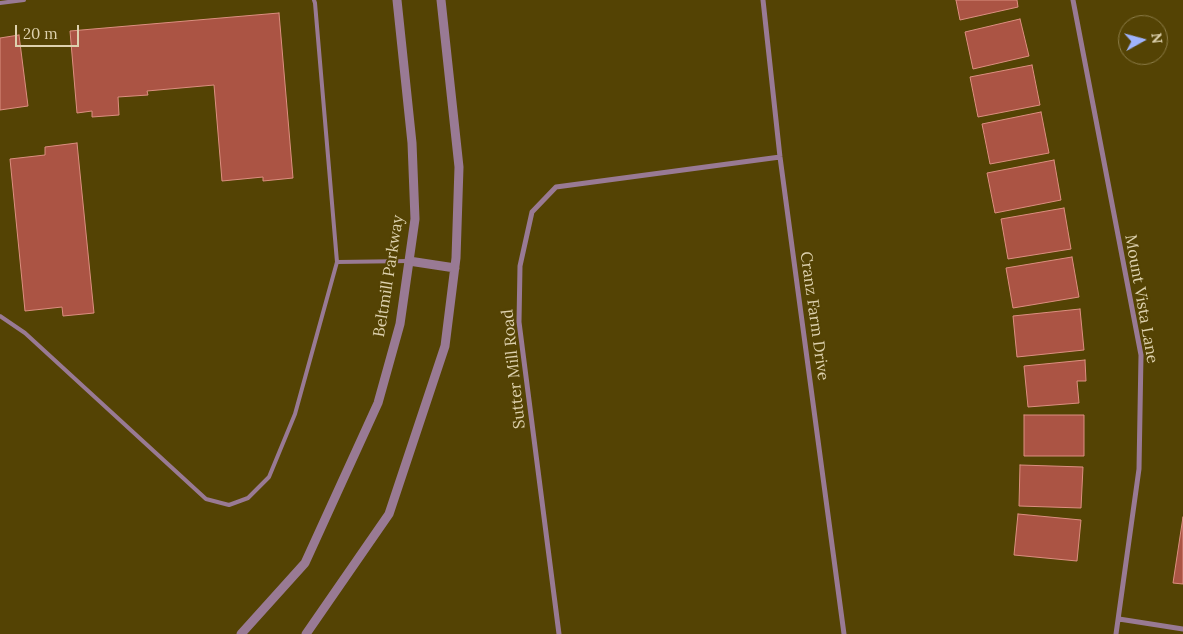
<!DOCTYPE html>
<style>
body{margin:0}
#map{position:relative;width:1183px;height:634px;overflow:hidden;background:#544304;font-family:Lora,serif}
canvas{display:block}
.north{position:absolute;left:1118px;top:15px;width:50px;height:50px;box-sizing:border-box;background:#544304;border:1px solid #8b7c48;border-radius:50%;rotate:83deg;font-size:14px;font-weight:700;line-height:20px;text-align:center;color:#ddd1ae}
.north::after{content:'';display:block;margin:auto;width:18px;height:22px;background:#9fb3fd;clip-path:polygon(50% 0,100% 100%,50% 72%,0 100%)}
.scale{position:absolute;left:15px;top:25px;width:64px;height:22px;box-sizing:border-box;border:2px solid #ddd1ae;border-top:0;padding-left:6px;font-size:15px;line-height:18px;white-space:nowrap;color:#ddd1ae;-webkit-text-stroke:4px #544304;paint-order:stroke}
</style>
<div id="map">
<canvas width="1183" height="634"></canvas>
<div class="north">N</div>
<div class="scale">20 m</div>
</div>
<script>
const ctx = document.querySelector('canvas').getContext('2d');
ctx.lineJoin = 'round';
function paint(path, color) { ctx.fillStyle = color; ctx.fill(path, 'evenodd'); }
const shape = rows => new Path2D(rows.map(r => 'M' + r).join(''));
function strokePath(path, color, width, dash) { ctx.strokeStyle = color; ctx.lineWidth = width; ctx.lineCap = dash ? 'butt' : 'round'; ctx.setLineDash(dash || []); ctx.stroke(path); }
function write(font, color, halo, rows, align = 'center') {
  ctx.font = font + ' Lora,serif'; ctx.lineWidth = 4; ctx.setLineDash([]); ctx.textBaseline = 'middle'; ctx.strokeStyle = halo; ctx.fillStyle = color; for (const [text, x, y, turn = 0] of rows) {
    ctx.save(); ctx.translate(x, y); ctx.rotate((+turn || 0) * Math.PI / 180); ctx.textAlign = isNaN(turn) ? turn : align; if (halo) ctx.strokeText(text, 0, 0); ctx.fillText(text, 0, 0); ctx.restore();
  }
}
const building = shape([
 [956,0,1017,0,1018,7,960,20,956,0],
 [279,13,293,178,263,181,263,177,222,181,214,85,147,91,148,95,118,97,119,115,92,117,92,111,77,113,70,31,279,13],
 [1020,19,1029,56,973,69,965,32,1020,19],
 [19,35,28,106,0,110,0,38,19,35],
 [1032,65,1040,105,978,117,970,77,1032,65],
 [1041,112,1049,153,990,164,982,124,1041,112],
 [77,143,94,313,63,316,62,307,25,311,10,159,45,155,45,147,77,143],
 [1054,160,1061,200,995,213,987,173,1054,160],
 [1064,208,1071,249,1008,259,1001,219,1064,208],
 [1072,257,1079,297,1013,308,1006,268,1072,257],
 [1080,309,1084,350,1017,357,1013,316,1080,309],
 [1085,360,1086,381,1077,381,1079,403,1028,407,1024,366,1085,360],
 [1024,415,1084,415,1084,456,1024,456,1024,415],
 [1020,465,1083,467,1081,508,1019,506,1020,465],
 [1018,514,1081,520,1077,561,1014,555,1018,514],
 [1183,517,1183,584,1173,583,1183,517]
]);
const service = shape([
 [0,3,24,0],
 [337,262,409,261],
 [0,316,25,333,206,499,229,505,248,498,269,477,295,414,337,262,315,3,314,0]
]);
const minor = shape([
 [763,0,780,157,844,634],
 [1073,0,1141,355,1139,469,1116,634],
 [1119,619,1183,629],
 [559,634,519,322,520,266,532,212,556,187,780,157]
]);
const tertiary = shape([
 [409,261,455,268],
 [241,634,305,563,378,403,400,324,415,219,412,143,397,0],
 [306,634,389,514,445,346,456,258,459,167,441,0]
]);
const streetNames = [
 ["Beltmill Parkway",389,276,-81],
 ["Mount Vista Lane",1141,299,80],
 ["Cranz Farm Drive",814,316,82],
 ["Sutter Mill Road",514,369,-96]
];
paint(building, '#ab5444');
strokePath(building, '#dc8f80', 1);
strokePath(service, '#997a94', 4);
strokePath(minor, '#997a94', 5);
strokePath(tertiary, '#997a94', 9);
write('16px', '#ddd1ae', '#544304', streetNames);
</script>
